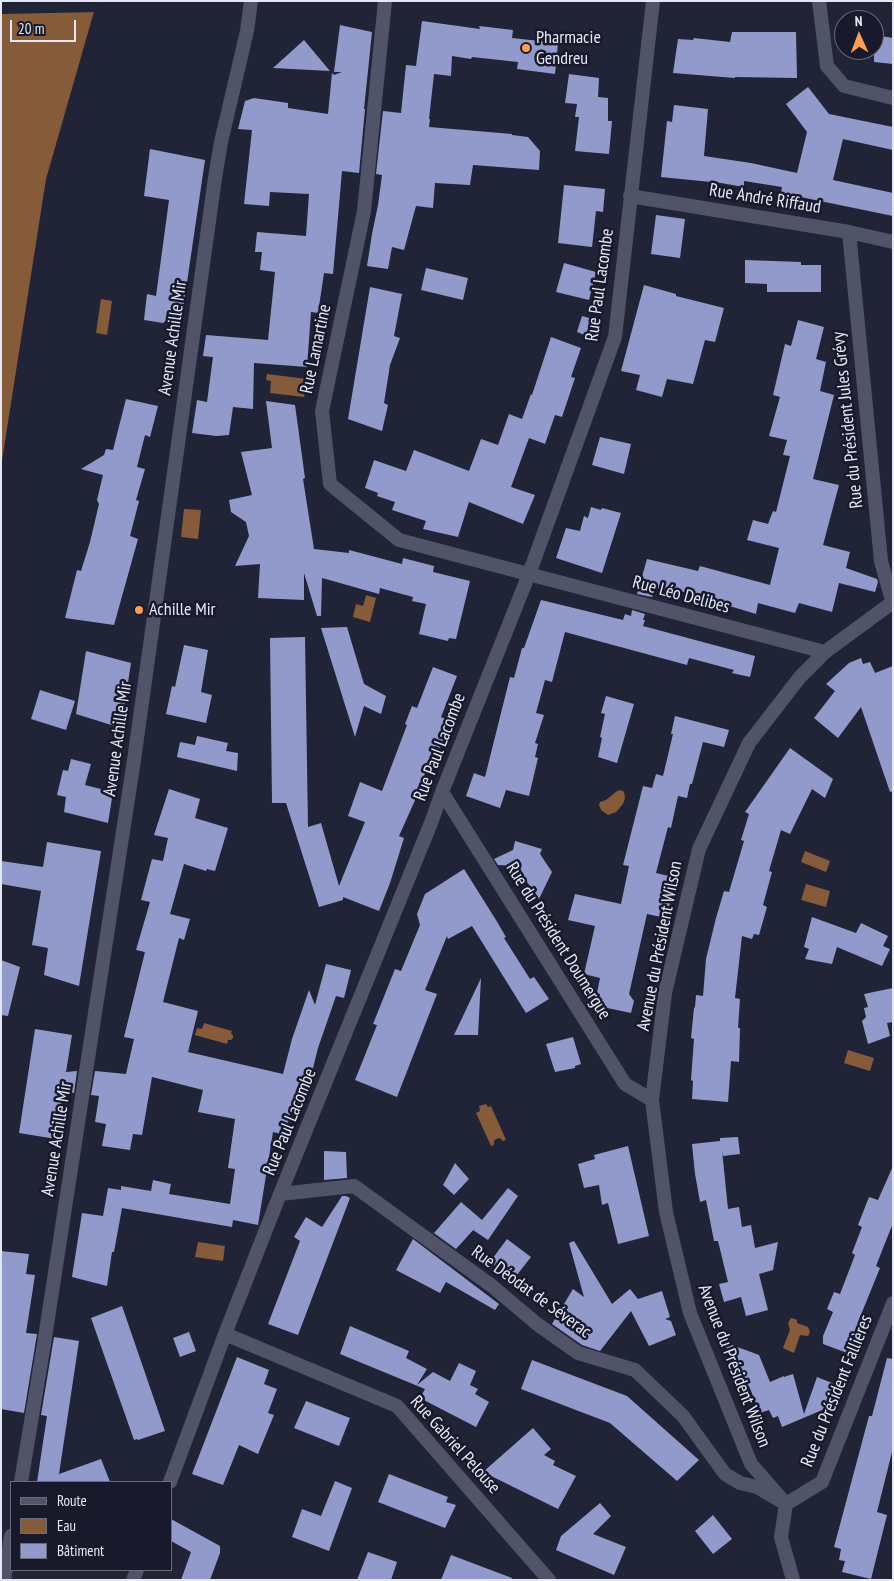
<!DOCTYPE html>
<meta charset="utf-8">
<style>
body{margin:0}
#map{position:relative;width:894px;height:1581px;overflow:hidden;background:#212436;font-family:"PT Sans Narrow",sans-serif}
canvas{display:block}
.frame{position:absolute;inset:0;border:2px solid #e5e8f4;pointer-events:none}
.legend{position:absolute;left:10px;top:1481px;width:162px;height:90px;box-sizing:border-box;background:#181a2c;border:1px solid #6a6c7c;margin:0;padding:6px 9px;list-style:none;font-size:15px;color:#e5e8f4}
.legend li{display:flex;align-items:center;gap:10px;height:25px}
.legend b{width:25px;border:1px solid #6a6c7c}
.north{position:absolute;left:834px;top:10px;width:50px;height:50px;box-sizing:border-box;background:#181a2c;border:1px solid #6a6c7c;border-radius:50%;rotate:358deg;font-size:14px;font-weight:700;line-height:20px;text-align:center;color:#e5e8f4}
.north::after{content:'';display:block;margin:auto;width:18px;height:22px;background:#fb9e51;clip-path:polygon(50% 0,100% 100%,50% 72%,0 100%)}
.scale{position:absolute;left:10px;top:20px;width:66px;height:22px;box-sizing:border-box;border:2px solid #e5e8f4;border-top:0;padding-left:6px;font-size:15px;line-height:18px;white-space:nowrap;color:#e5e8f4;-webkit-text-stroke:4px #181a2c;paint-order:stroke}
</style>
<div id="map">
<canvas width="894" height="1581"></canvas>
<div class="frame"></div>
<ul class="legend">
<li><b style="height:6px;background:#515469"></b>Route</li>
<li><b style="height:14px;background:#865b3a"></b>Eau</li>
<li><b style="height:14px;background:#929acc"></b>Bâtiment</li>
</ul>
<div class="north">N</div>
<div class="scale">20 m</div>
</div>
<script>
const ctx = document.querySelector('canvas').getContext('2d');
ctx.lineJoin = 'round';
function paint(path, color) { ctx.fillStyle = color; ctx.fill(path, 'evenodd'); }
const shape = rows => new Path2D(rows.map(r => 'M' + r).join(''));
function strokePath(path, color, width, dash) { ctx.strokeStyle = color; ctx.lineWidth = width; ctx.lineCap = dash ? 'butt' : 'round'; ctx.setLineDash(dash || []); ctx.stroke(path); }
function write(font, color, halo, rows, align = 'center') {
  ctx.font = font + ' "PT Sans Narrow",sans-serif'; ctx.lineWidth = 5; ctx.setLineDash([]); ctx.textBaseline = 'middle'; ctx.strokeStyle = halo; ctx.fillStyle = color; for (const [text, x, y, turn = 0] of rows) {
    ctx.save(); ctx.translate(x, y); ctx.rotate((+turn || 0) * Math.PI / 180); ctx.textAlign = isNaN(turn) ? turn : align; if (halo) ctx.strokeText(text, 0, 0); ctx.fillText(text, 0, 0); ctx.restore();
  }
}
const water = shape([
 [1,1,97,1,46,179,1,467],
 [101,299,112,301,107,335,96,333],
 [267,374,307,379,304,397,270,393,271,381,266,380],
 [184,509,201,510,198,539,181,537],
 [366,595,376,598,370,622,353,617,356,604,363,606],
 [621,790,624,792,625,798,623,804,616,812,608,815,601,810,599,805,600,802,606,800,617,791],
 [805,851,830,861,826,872,801,862],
 [806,884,830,891,826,907,801,900],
 [204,1023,232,1031,231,1034,233,1035,233,1038,231,1040,228,1040,227,1044,195,1035,197,1028,202,1029],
 [848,1050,874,1058,870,1071,844,1063],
 [486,1104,488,1107,491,1106,506,1140,503,1141,500,1138,496,1139,494,1141,494,1145,491,1146,476,1113,480,1111,479,1106],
 [198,1242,225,1246,223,1261,195,1257],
 [791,1318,795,1319,797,1320,797,1323,808,1327,810,1332,808,1336,800,1335,794,1353,783,1348,790,1330,788,1323]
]);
const pier = shape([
 [1,1,100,1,97,12,1,14]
]);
const building = shape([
 [422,21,480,29,479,26,513,30,512,38,558,43,555,74,517,69,518,62,472,57,471,59,452,56,451,76,434,74,429,119,430,119,429,127,512,134,512,135,528,137,540,151,539,170,473,165,470,185,435,183,433,208,416,206,404,250,392,247,388,269,367,266,372,234,378,205,382,175,376,174,383,111,401,113,406,65,416,66],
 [340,25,372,32,364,109,365,109,359,173,342,171,333,274,324,273,318,313,311,312,307,367,254,363,253,409,233,407,229,435,216,436,192,433,197,400,207,402,213,357,203,356,206,335,268,340,275,272,260,270,262,252,255,252,257,232,306,236,309,194,270,192,269,206,244,204,252,130,238,129,245,101,254,98,288,103,288,108,328,114,332,73,334,75,342,72,334,72],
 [732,32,796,32,797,78,735,77,735,78,673,73,678,39,693,40,694,38,730,42],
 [874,35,893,38,893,64,874,62],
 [304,40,330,71,273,68],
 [569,74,599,78,598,97,608,98,608,121,612,121,609,154,575,151,579,117,575,117,577,104,565,103],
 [808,87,829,114,893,127,893,150,843,139,833,180,893,193,893,216,781,193,782,187,744,181,744,187,721,183,661,177,667,121,672,122,674,105,708,109,704,156,751,163,797,173,807,132,786,104],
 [150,149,205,160,181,323,167,320,163,323,144,320,147,294,156,296,169,200,144,196],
 [564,185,605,189,603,212,596,211,592,247,558,243],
 [656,215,685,219,680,258,651,254],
 [745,260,801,262,801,265,821,265,821,292,767,292,767,284,745,283],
 [564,263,596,272,589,300,556,292],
 [426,268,468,278,463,300,421,290],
 [644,285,676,294,676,296,724,308,715,342,705,340,693,384,667,379,662,397,636,390,640,375,621,371],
 [370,287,402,294,394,336,400,338,390,365,384,403,388,405,382,431,348,419],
 [582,316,600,321,597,340,577,332],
 [798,320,824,327,816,359,826,362,820,391,834,395,813,479,839,485,823,545,850,552,846,568,877,579,878,582,875,592,839,583,832,612,799,603,795,613,758,603,756,614,680,591,679,594,656,588,652,597,637,594,647,559,698,571,700,566,770,585,779,548,747,540,753,520,768,524,773,511,776,512,790,456,783,455,787,440,769,436,780,397,773,395,785,344,791,346],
 [551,337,581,348,571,377,575,378,562,417,555,415,545,444,529,438,511,487,535,495,523,524,469,502,458,537,423,529,426,521,392,510,395,502,377,496,378,493,365,488,374,460,406,471,414,450,469,471,481,439,498,445,509,414,522,419,531,394,532,395],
 [126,399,158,406,150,437,145,435,137,467,145,469,136,500,139,501,130,536,138,539,114,625,65,618,77,570,81,571,90,542,99,504,97,500,103,475,81,469,104,455,106,449,113,450],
 [266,401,295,405,305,478,303,479,314,549,349,553,349,550,402,564,403,558,434,566,433,572,470,581,456,639,449,638,448,641,419,634,426,604,412,601,413,597,380,588,379,594,322,578,321,616,317,616,304,573,304,600,258,598,260,564,235,566,249,536,246,522,231,512,229,500,252,495,241,452,272,448],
 [600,437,631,444,624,474,592,465],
 [591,507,601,510,602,508,621,513,602,573,556,558,566,528,580,531,584,516,588,518],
 [541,600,623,620,625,614,631,616,632,610,645,614,643,620,645,620,643,626,755,656,750,677,732,673,734,670,689,658,687,665,565,632,552,682,545,680,536,713,544,715,535,743,538,744,535,757,538,758,529,796,506,790,500,808,466,796,474,773,485,777,510,677,514,678,522,648,524,648],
 [347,627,364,684,386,696,381,714,364,706,355,737,321,628],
 [305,637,308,827,321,823,339,886,365,822,348,816,360,782,382,791,407,725,405,724,412,706,417,708,433,667,457,676,441,717,450,721,440,748,435,746,416,798,399,836,404,838,390,883,379,911,343,897,343,900,319,907,286,803,272,803,270,638],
 [184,645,208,650,201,692,212,695,206,723,166,714,172,686,175,687],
 [86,651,131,663,121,728,76,714],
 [861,658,863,664,870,662,875,673,893,666,893,791,890,792,861,707,838,738,814,718,835,691,826,684,849,663],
 [40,690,75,701,66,730,31,719],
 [606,696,634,704,617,763,598,757,602,738,600,737,605,714,601,713],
 [675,716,729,730,724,747,703,742,692,784,690,784,687,798,678,796,671,828,668,827,656,873,677,878,666,918,647,914,629,994,634,1001,631,1013,598,1006,600,994,597,993,600,978,584,974,595,926,568,920,575,894,621,904,629,866,623,865,643,786,652,788,656,774,663,776,673,734,671,734],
 [197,736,228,743,226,751,238,753,237,771,177,757,180,742,195,745],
 [790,748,833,779,825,798,812,789,790,834,781,830,769,871,772,872,763,905,767,907,759,935,754,934,752,939,742,936,735,998,740,999,738,1028,740,1028,739,1062,731,1061,728,1102,692,1099,693,1081,691,1080,694,1039,691,1038,694,1008,695,1007,696,995,703,996,706,959,716,918,724,891,729,892,744,841,741,840,749,814,745,812],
 [71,759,91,764,85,785,113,792,108,823,64,812,66,797,57,795,63,770,68,771],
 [169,789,200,799,195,818,228,828,215,871,207,869,206,871,184,864,170,914,190,919,184,940,179,938,163,1002,198,1011,188,1052,283,1074,292,1039,309,990,315,1005,326,964,351,970,344,998,336,996,318,1048,311,1076,309,1075,301,1109,292,1107,285,1135,273,1132,258,1225,233,1220,232,1227,122,1208,114,1252,112,1252,107,1286,72,1277,82,1213,103,1216,108,1188,121,1190,121,1186,151,1191,153,1180,171,1184,169,1194,230,1204,235,1169,228,1168,235,1119,198,1112,203,1090,152,1077,142,1135,133,1134,130,1150,102,1146,106,1124,95,1122,99,1096,91,1095,95,1071,126,1074,134,1039,124,1037,145,952,136,950,150,902,141,900,152,859,163,861,168,838,154,835],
 [515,841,542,849,540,854,552,872,539,899,516,866,498,865,494,859,513,850],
 [47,842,101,851,79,986,44,975,48,948,32,945,41,891,1,884,1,861,43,867],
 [464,869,496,920,506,937,504,938,530,979,534,977,549,999,526,1013,472,926,448,939,447,936,425,990,437,994,397,1097,355,1080,377,1025,373,1024,395,969,401,971,420,925,417,914,425,894],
 [812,917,856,933,861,923,888,936,883,946,890,949,882,966,837,947,832,964,805,959,809,949,804,947],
 [1,960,20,967,8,1016,1,1015],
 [481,978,478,1035,454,1035],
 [893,988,893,1022,887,1023,890,1036,868,1044,862,1021,866,1017,864,1008,868,1007,864,994],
 [35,1029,72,1035,66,1072,77,1071,74,1093,63,1091,56,1139,19,1133],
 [573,1037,581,1064,575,1066,575,1068,555,1072,546,1044],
 [738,1137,740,1154,723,1156,722,1150,728,1209,739,1207,742,1227,751,1225,755,1248,778,1242,773,1270,759,1274,768,1310,746,1316,741,1297,724,1302,719,1284,728,1282,718,1241,714,1241,706,1200,700,1202,695,1174,692,1144,720,1141,720,1138],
 [628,1146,649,1236,618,1244,608,1203,602,1205,599,1185,584,1188,578,1164,595,1159,594,1155],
 [324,1151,346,1152,347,1178,324,1180],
 [455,1163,469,1179,454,1195,443,1185],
 [893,1166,893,1223,876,1266,880,1268,858,1322,862,1324,850,1354,823,1344,823,1336,833,1312,827,1309,834,1292,840,1294,855,1255,852,1253,862,1227,858,1225,869,1197,878,1200],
 [508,1188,518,1196,488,1240,473,1230,475,1228,456,1249,434,1233,461,1202,482,1220],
 [342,1196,346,1196,350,1198,298,1335,268,1324,300,1241,294,1237,306,1217,322,1227],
 [413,1239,499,1304,495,1310,446,1282,440,1293,396,1270],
 [507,1239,531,1257,513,1280,490,1262],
 [574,1241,612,1304,630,1289,638,1299,662,1291,670,1317,665,1319,671,1321,676,1335,649,1346,631,1311,600,1351,582,1345,552,1324,573,1289,584,1297,569,1243],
 [1,1251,29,1254,26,1274,35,1275,26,1333,37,1334,24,1413,1,1409],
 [122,1306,165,1431,138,1440,137,1439,134,1440,91,1318],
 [350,1326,409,1351,406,1358,427,1369,417,1385,433,1372,450,1381,459,1363,476,1371,470,1385,478,1389,475,1394,489,1402,476,1427,420,1398,425,1389,340,1354],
 [189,1332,196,1351,180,1357,173,1338],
 [54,1337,79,1341,59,1474,101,1459,110,1482,37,1482,47,1416,41,1415],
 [724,1342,759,1355,770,1382,784,1376,784,1377,793,1374,804,1414,817,1377,837,1385,827,1408,782,1427,778,1416,773,1418,769,1410,760,1413,749,1386,743,1388],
 [237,1357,269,1370,264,1384,277,1389,268,1413,274,1415,258,1454,239,1445,223,1485,192,1474],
 [887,1358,893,1359,893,1448,877,1512,887,1515,871,1579,842,1572,845,1561,839,1560,841,1549,834,1547,869,1416,872,1416],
 [532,1360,627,1396,699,1460,677,1481,610,1423,521,1389],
 [306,1401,350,1418,339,1446,294,1428],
 [533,1428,551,1449,544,1455,555,1461,553,1465,576,1476,558,1509,483,1472],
 [389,1474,448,1497,446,1502,456,1505,445,1528,378,1502],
 [335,1481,352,1488,329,1551,292,1537,302,1509,321,1516],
 [600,1503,611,1516,593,1534,626,1547,614,1575,556,1550,561,1536],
 [713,1515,732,1539,713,1554,695,1531],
 [171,1519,220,1546,220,1553,210,1580,181,1580,191,1552,171,1541],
 [368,1552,397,1562,391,1580,357,1580],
 [451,1555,512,1578,511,1580,441,1580]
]);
const minor = shape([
 [385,1,364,211,322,411,330,484,399,540,825,652],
 [819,1,827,66,844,86,893,98],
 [630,196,849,232,893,242],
 [849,232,881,561,893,604],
 [442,792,625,1084,652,1100],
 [280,1194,354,1186,492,1286,537,1324,578,1353,635,1370,683,1416,725,1474,740,1483,757,1487,786,1504,822,1482,893,1303],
 [225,1334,397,1406,549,1580],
 [170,1482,225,1334,280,1194,431,823,442,792,529,574,615,337,653,1],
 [133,1580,137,1570],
 [793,1580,781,1537,786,1504,751,1464,690,1313,666,1212,652,1100,665,993,699,849,749,743,800,677,825,652,893,602]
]);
const tertiary = shape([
 [21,1482,44,1344,134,760,215,178,221,142,247,31,251,1],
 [4,1580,11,1536]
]);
const markers = [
 [526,48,5,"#fb9e51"],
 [139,610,5,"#fb9e51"]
];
const poiNames = [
 ["Pharmacie",536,38],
 ["Gendreu",536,59],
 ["Achille Mir",149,610]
];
const streetNames = [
 ["Rue André Riffaud",765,199,9],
 ["Rue Paul Lacombe",600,285,-82],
 ["Avenue Achille Mir",173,338,-82],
 ["Rue Lamartine",316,349,-78],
 ["Rue du Président Jules Grévy",848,420,-96],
 ["Rue Léo Delibes",681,595,15],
 ["Avenue Achille Mir",118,739,-82],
 ["Rue Paul Lacombe",440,747,-69],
 ["Rue du Président Doumergue",558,941,58],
 ["Avenue du Président Wilson",660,946,-79],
 ["Rue Paul Lacombe",290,1122,-68],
 ["Avenue Achille Mir",57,1139,-81],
 ["Rue Déodat de Séverac",531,1292,36],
 ["Avenue du Président Wilson",734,1366,69],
 ["Rue du Président Fallières",837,1391,-68],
 ["Rue Gabriel Pelouse",455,1445,48]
];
paint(water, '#865b3a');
paint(pier, '#212436');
paint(building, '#929acc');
strokePath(minor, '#515469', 14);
strokePath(tertiary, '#515469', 14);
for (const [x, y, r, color] of markers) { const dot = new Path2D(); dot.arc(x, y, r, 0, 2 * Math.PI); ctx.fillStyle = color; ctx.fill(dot); strokePath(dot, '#181a2c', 2); }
write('18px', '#e5e8f4', '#181a2c', poiNames, 'left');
write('18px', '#e5e8f4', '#181a2c', streetNames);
</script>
